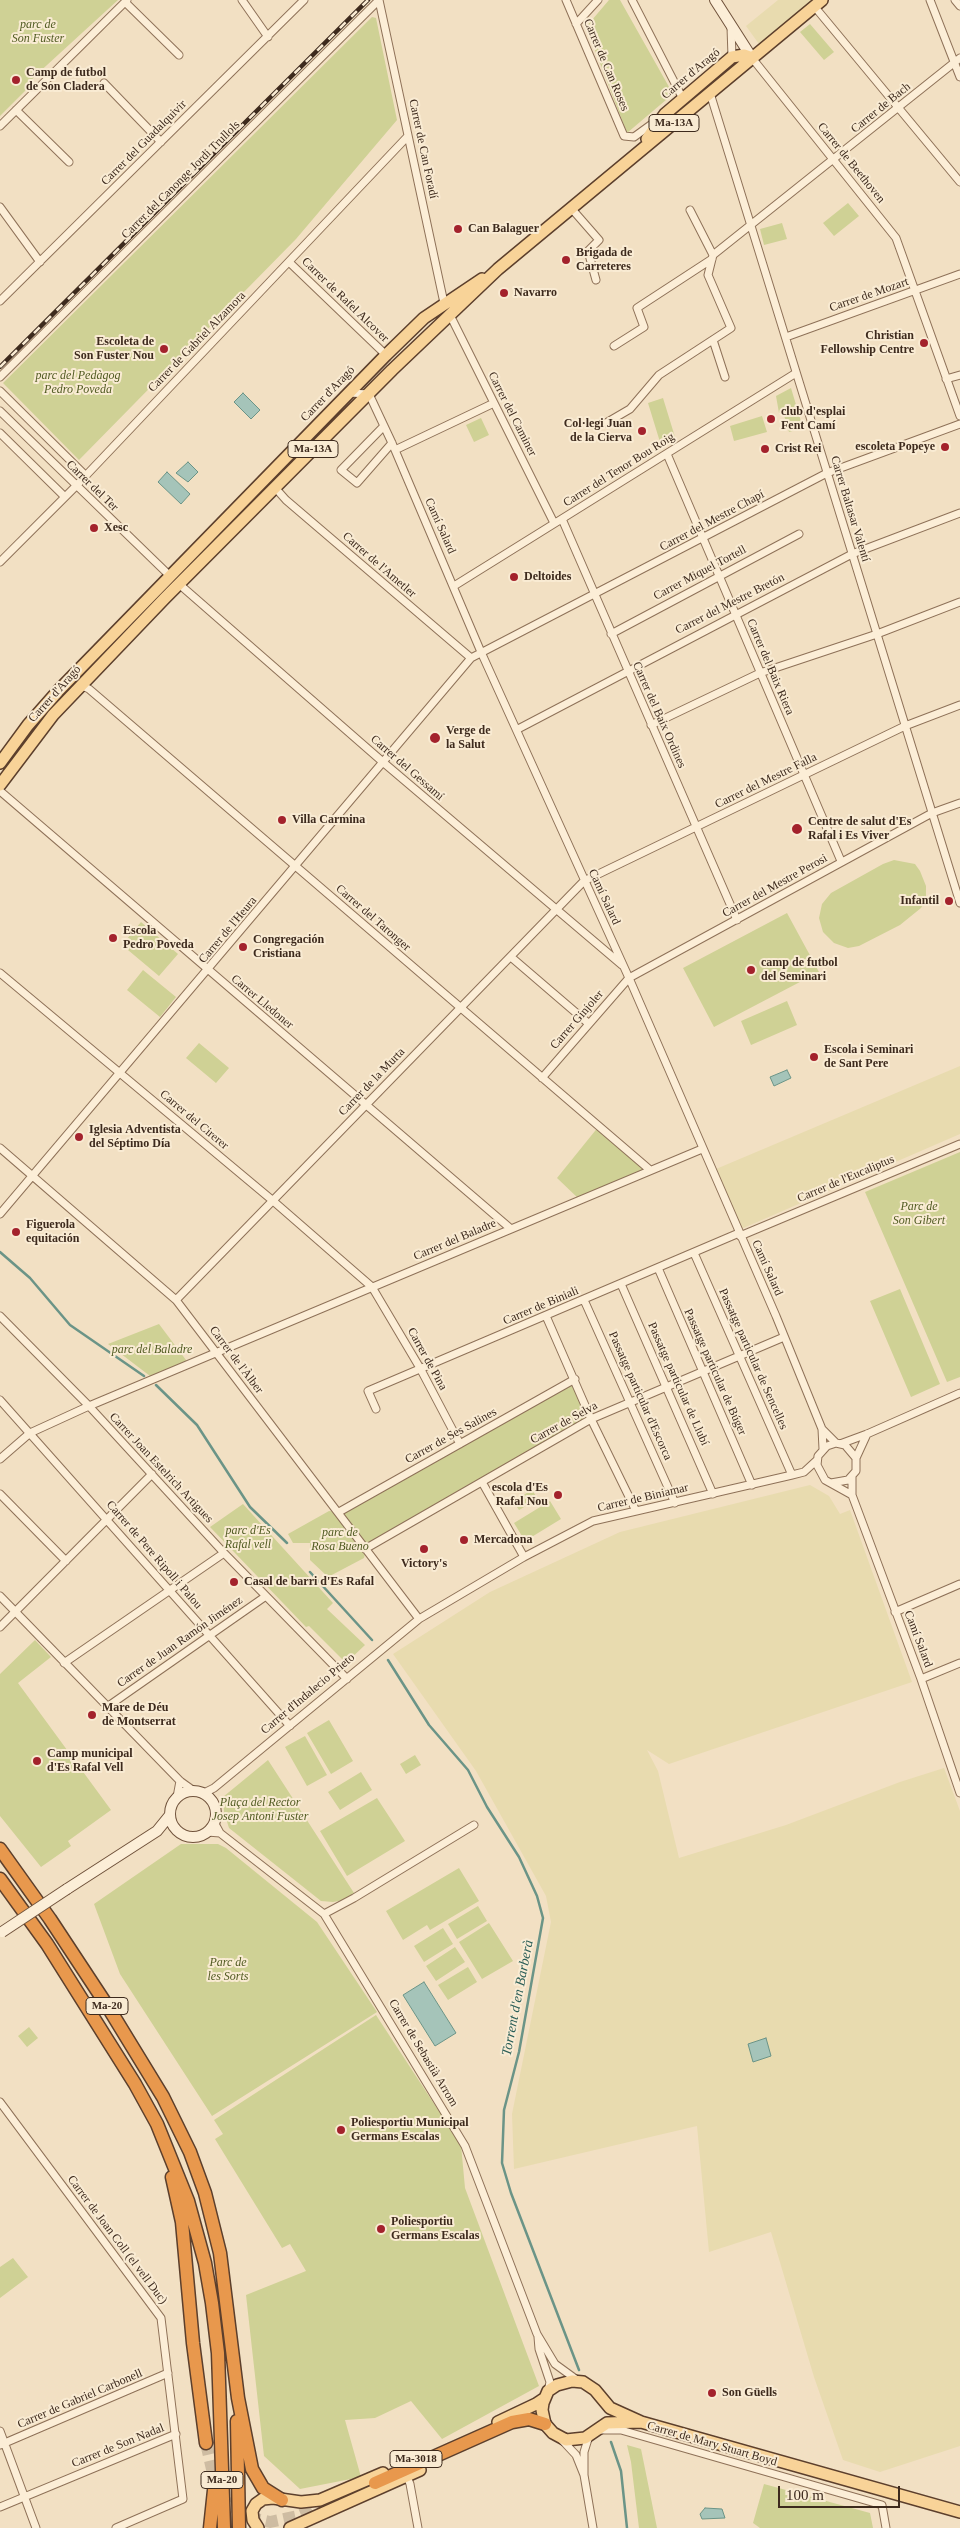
<!DOCTYPE html>
<meta charset="utf-8">
<style>
body{margin:0}
#map{position:relative;width:960px;height:2528px;overflow:hidden;background:#f2e0c3;font-family:"Times New Roman",serif}
canvas{display:block}
.scale{position:absolute;left:778px;top:2486px;width:122px;height:22px;box-sizing:border-box;border:2px solid #3d2a1d;border-top:0;padding-left:6px;font-size:15px;line-height:18px;white-space:nowrap;color:#3d2a1d;-webkit-text-stroke:4px #f9ebd3;paint-order:stroke}
</style>
<div id="map">
<canvas width="960" height="2528"></canvas>
<div class="scale">100 m</div>
</div>
<script>
const ctx = document.querySelector('canvas').getContext('2d');
ctx.lineJoin = 'round';
function paint(path, color) { ctx.fillStyle = color; ctx.fill(path, 'evenodd'); }
const shape = rows => new Path2D(rows.map(r => 'M' + r).join(''));
function strokePath(path, color, width, dash) { ctx.strokeStyle = color; ctx.lineWidth = width; ctx.lineCap = dash ? 'butt' : 'round'; ctx.setLineDash(dash || []); ctx.stroke(path); }
function write(font, color, halo, rows, align = 'center') {
  ctx.font = font + ' "Times New Roman",serif'; ctx.lineWidth = 4; ctx.setLineDash([]); ctx.textBaseline = 'middle'; ctx.strokeStyle = halo; ctx.fillStyle = color; for (const [text, x, y, turn = 0] of rows) {
    ctx.save(); ctx.translate(x, y); ctx.rotate((+turn || 0) * Math.PI / 180); ctx.textAlign = isNaN(turn) ? turn : align; if (halo) ctx.strokeText(text, 0, 0); ctx.fillText(text, 0, 0); ctx.restore();
  }
}
const farmland = shape([
 [778,0,812,0,759,44,746,26],
 [960,1066,960,1134,741,1229,716,1169],
 [810,1485,829,1496,840,1514,850,1510,912,1682,669,1764,647,1750,658,1771,679,1858,786,1825,900,1782,944,1768,960,1811,960,2446,880,2472,843,2460,814,2377,771,2232,709,2252,697,2126,514,2169,512,2114,551,1922,546,1896,476,1771,393,1654,490,1592,620,1532]
]);
const green = shape([
 [0,0,118,0,35,76,28,84,30,86,0,116],
 [609,0,620,0,673,94,627,133,586,27],
 [372,17,376,18,397,120,296,239,79,460,3,383],
 [810,24,834,52,824,60,800,32],
 [848,203,859,216,834,236,823,223],
 [782,223,787,239,764,245,760,229],
 [791,388,803,428,789,432,783,412,779,413,776,396],
 [663,398,675,437,660,442,648,403],
 [762,416,767,432,734,441,730,426],
 [481,418,489,435,474,442,466,425],
 [894,860,915,864,920,871,926,886,926,900,921,908,900,925,859,946,848,948,834,943,823,932,819,918,822,904,831,893,883,864],
 [787,913,819,972,714,1027,683,968],
 [141,922,178,954,159,976,122,945],
 [143,970,176,997,160,1017,127,990],
 [787,1001,797,1025,751,1045,741,1021],
 [199,1043,229,1068,216,1083,186,1058],
 [599,1126,650,1170,580,1200,557,1178],
 [960,1152,960,1377,947,1382,865,1192],
 [900,1289,940,1384,911,1397,870,1301],
 [159,1324,189,1364,154,1379,108,1344],
 [575,1379,591,1419,366,1549,364,1558,328,1577,310,1560,310,1543,293,1543,288,1534,329,1511,339,1512],
 [532,1490,538,1499,519,1510,513,1501],
 [550,1501,561,1519,525,1541,514,1523],
 [243,1504,333,1603,327,1609,365,1645,346,1663,309,1626,306,1627,210,1527],
 [35,1640,51,1657,18,1683,111,1810,68,1841,71,1846,41,1867,0,1816,0,1674],
 [329,1720,353,1761,331,1774,307,1733],
 [305,1736,327,1775,307,1786,285,1747],
 [415,1755,421,1765,406,1774,400,1764],
 [268,1760,354,1893,344,1900,333,1902,321,1901,229,1828,224,1812,223,1797],
 [361,1772,372,1790,340,1810,328,1792],
 [377,1798,405,1841,347,1876,320,1831],
 [181,1844,218,1844,226,1848,317,1922,377,2012,212,2116,120,1974,94,1904],
 [459,1868,479,1901,430,1930,427,1925,403,1940,386,1911],
 [478,1906,487,1921,457,1939,448,1924],
 [489,1923,513,1961,482,1979,459,1942],
 [443,1928,453,1944,424,1962,414,1946],
 [455,1947,465,1962,436,1981,426,1966],
 [468,1967,477,1982,448,2000,438,1985],
 [376,2015,461,2145,465,2188,539,2386,442,2439,411,2401,375,2418,345,2420,361,2477,300,2489,264,2456,246,2295,306,2271,290,2244,282,2248,215,2139,223,2134,214,2120],
 [29,2027,38,2038,27,2047,18,2036],
 [13,2258,28,2277,0,2298,0,2267],
 [627,2445,641,2449,657,2528,639,2528,631,2462],
 [764,2484,870,2513,873,2528,760,2528,753,2523]
]);
const water = shape([
 [243,393,260,410,251,419,234,402,243,393],
 [188,462,198,472,188,482,176,473,188,462],
 [167,472,190,494,181,504,158,482,167,472],
 [787,1070,791,1078,774,1086,770,1077,787,1070],
 [424,1982,456,2033,435,2046,403,1995,424,1982],
 [766,2038,771,2056,753,2062,748,2044,766,2038],
 [705,2508,722,2509,725,2518,702,2519,700,2514,705,2508]
]);
const stream = shape([
 [0,1252,30,1278,70,1325,144,1376],
 [156,1385,197,1425,250,1507,287,1543],
 [310,1572,372,1640],
 [388,1660,429,1725,468,1770,487,1807,519,1857,537,1896,543,1918,519,2052,504,2110,502,2163,511,2193,579,2370],
 [611,2442,621,2471,627,2528]
]);
const highwayTunnel = shape([
 [206,2443,214,2478,220,2494,229,2505,251,2518,270,2522,298,2516,375,2483]
]);
const street = shape([
 [242,0,268,37],
 [379,0,444,303],
 [566,0,624,136,634,137,656,121],
 [632,0,683,99],
 [930,0,960,77],
 [955,0,960,6],
 [125,2,179,55],
 [814,6,960,182],
 [576,24,598,0],
 [731,27,732,57],
 [752,58,896,238,960,416],
 [104,83,161,142],
 [710,93,960,903],
 [16,110,69,162],
 [0,126,127,0],
 [0,207,40,262],
 [571,208,599,240,588,251,596,280],
 [690,210,713,255],
 [289,262,386,355],
 [0,301,304,0],
 [450,315,554,523],
 [786,337,960,274],
 [713,340,725,377],
 [614,346,644,327,637,308,712,259],
 [0,377,379,0],
 [946,379,960,375],
 [0,391,86,476],
 [349,393,369,394,392,443,481,652,629,978,776,1316,822,1429,823,1449],
 [0,411,170,576],
 [606,423,630,409,659,375,731,328,708,275,713,255,960,58],
 [384,426,341,470,357,483,392,443],
 [0,433,65,497],
 [395,450,494,403],
 [667,454,841,861],
 [276,486,278,491,286,500,471,658],
 [562,519,737,920],
 [0,562,76,486,408,136],
 [179,584,384,763,622,965],
 [454,586,796,373],
 [611,634,799,534],
 [80,685,89,689,650,1170],
 [651,725,760,673,877,634,960,602],
 [518,729,852,554,960,513],
 [0,791,511,1229],
 [511,957,588,1023],
 [0,973,272,1200,372,1287,420,1368,460,1444],
 [542,1078,629,978,932,813,960,803],
 [0,1148,176,1300,419,1619],
 [0,1214,471,658,827,473,960,424],
 [740,1236,960,1144],
 [694,1253,792,1475],
 [658,1268,752,1485],
 [621,1284,713,1494],
 [176,1300,584,881,905,726,960,705],
 [584,1300,675,1503],
 [0,1316,89,1406,224,1553,347,1679],
 [546,1316,591,1419,636,1511],
 [0,1400,290,1726],
 [376,1409,368,1391,739,1233],
 [822,1429,836,1443],
 [840,1444,867,1434,960,1393],
 [856,1458,867,1434],
 [0,1459,30,1433,89,1406,702,1149],
 [852,1476,852,1495,921,1679,960,1793],
 [482,1482,524,1557],
 [831,1483,848,1480,856,1471,856,1458,845,1445,836,1443,827,1446,818,1456,817,1465,825,1480,852,1495],
 [0,1494,66,1561],
 [339,1512,575,1379],
 [365,1549,591,1419,784,1337],
 [0,1596,180,1781,194,1791],
 [895,1612,960,1584],
 [0,1627,152,1474],
 [64,1663,224,1553],
 [921,1679,960,1663],
 [107,1707,266,1596],
 [204,1793,214,1788,419,1619,524,1557,593,1521,792,1475,804,1472,817,1460],
 [177,1797,180,1781],
 [214,1822,220,1833,324,1914,465,2146,537,2334,555,2364,577,2380],
 [207,1832,220,1833],
 [324,1914,354,1898,474,1825],
 [0,2102,161,2318,183,2499,116,2528],
 [538,2337,539,2349,550,2382,548,2391],
 [600,2430,621,2430,882,2505,886,2528],
 [0,2431,36,2528],
 [562,2440,576,2455,584,2475,584,2452,589,2436],
 [0,2445,168,2373],
 [584,2475,593,2528],
 [403,2478,408,2479,410,2484,418,2528],
 [0,2507,176,2434]
]);
const secondary = shape([
 [715,0,752,58],
 '170 1814a23 23 0 1 1 46 0a23 23 0 1 1-46 0Z',
 [67,1889,157,1831,170,1815]
]);
const primary = shape([
 [647,139,665,114,732,57,744,55,752,58],
 [0,763,28,725,58,691,386,355,424,318,482,279],
 [0,785,53,715,165,598,392,370,498,269,822,0],
 [498,2422,536,2404,545,2398],
 [641,2422,607,2423,585,2438,566,2440,553,2433,545,2424,542,2410,543,2403,548,2391,557,2385,572,2381,583,2382,595,2390,610,2408,641,2422,960,2512],
 [258,2528,253,2520,252,2511,256,2504,263,2499,273,2498,301,2502,320,2500,383,2473],
 [290,2528,420,2470]
]);
const highway = shape([
 [0,1849,50,1919,108,2007,163,2097,190,2152,205,2193,220,2253,238,2398,252,2469,263,2488,282,2500],
 [0,1879,47,1944,135,2084,157,2124,188,2201,205,2263,212,2303,218,2353,224,2528],
 [172,2177,182,2222,193,2343,206,2443],
 [237,2421,239,2528],
 [375,2483,512,2422,529,2419,545,2424],
 [210,2528,215,2481]
]);
const rail = shape([
 [0,367,368,0]
]);
const secondaryBridge = shape([
 [2,1932,67,1889]
]);
const markers = [
 [16,80,5,"#a3222c"],
 [458,229,5,"#a3222c"],
 [566,260,5,"#a3222c"],
 [504,293,5,"#a3222c"],
 [924,343,5,"#a3222c"],
 [164,349,5,"#a3222c"],
 [771,419,5,"#a3222c"],
 [642,431,5,"#a3222c"],
 [945,447,5,"#a3222c"],
 [765,449,5,"#a3222c"],
 [94,528,5,"#a3222c"],
 [514,577,5,"#a3222c"],
 [435,738,6,"#a3222c"],
 [282,820,5,"#a3222c"],
 [797,829,6,"#a3222c"],
 [949,901,5,"#a3222c"],
 [113,938,5,"#a3222c"],
 [243,947,5,"#a3222c"],
 [751,970,5,"#a3222c"],
 [814,1057,5,"#a3222c"],
 [79,1137,5,"#a3222c"],
 [16,1232,5,"#a3222c"],
 [558,1495,5,"#a3222c"],
 [464,1540,5,"#a3222c"],
 [424,1549,5,"#a3222c"],
 [234,1582,5,"#a3222c"],
 [92,1715,5,"#a3222c"],
 [37,1761,5,"#a3222c"],
 [341,2130,5,"#a3222c"],
 [381,2229,5,"#a3222c"],
 [712,2393,5,"#a3222c"]
];
const shields = [
 [674,123,50],
 [313,449,50],
 [107,2006,42],
 [416,2459,52],
 [222,2480,42]
];
const shieldNames = [
 ["Ma-13A",674,123],
 ["Ma-13A",313,449],
 ["Ma-20",107,2006],
 ["Ma-3018",416,2459],
 ["Ma-20",222,2480]
];
const parkNames = [
 ["parc de",38,25],
 ["Son Fuster",38,39],
 ["parc del Pedàgog",78,376],
 ["Pedro Poveda",78,390],
 ["Parc de",919,1207],
 ["Son Gibert",919,1221],
 ["parc del Baladre",152,1350],
 ["parc d'Es",248,1531],
 ["Rafal vell",248,1545],
 ["parc de",340,1533],
 ["Rosa Bueno",340,1547],
 ["Plaça del Rector",260,1803],
 ["Josep Antoni Fuster",260,1817],
 ["Parc de",228,1963],
 ["les Sorts",228,1977]
];
const streetNames = [
 ["Carrer de Can Roses",606,65,67],
 ["Carrer d'Aragó",691,74,-40],
 ["Carrer de Bach",881,108,-39],
 ["Carrer del Guadalquivir",144,143,-45],
 ["Carrer de Can Foradí",423,149,78],
 ["Carrer de Beethoven",851,163,51],
 ["Carrer del Canonge Jordi Trullols",181,180,-45],
 ["Carrer de Mozart",869,295,-19],
 ["Carrer de Rafel Alcover",345,300,44],
 ["Carrer de Gabriel Alzamora",197,342,-46],
 ["Carrer d'Aragó",328,394,-46],
 ["Carrer del Caminer",512,414,63],
 ["Carrer del Tenor Bou Roig",619,470,-32],
 ["Carrer del Ter",92,486,44],
 ["Carrer Baltasar Valentí",850,509,73],
 ["Carrer del Mestre Chapí",712,521,-28],
 ["Camí Salard",440,526,66],
 ["Carrer de l'Ametler",379,565,41],
 ["Carrer Miquel Tortell",700,573,-28],
 ["Carrer del Mestre Bretón",730,604,-27],
 ["Carrer del Baix Riera",770,667,67],
 ["Carrer d'Aragó",55,694,-48],
 ["Carrer del Baix Ordines",659,715,66],
 ["Carrer del Gessamí",407,768,41],
 ["Carrer del Mestre Falla",766,781,-26],
 ["Carrer del Mestre Perosi",775,886,-29],
 ["Camí Salard",604,897,65],
 ["Carrer del Taronger",373,918,41],
 ["Carrer de l'Heura",228,930,-50],
 ["Carrer Lledoner",262,1002,40],
 ["Carrer Ginjoler",577,1020,-49],
 ["Carrer de la Murta",372,1082,-46],
 ["Carrer del Cirerer",194,1120,40],
 ["Carrer de l'Eucaliptus",846,1179,-23],
 ["Carrer del Baladre",455,1240,-23],
 ["Camí Salard",767,1268,66],
 ["Carrer de Biniali",541,1306,-23],
 ["Carrer de Pina",427,1359,61],
 ["Passatge particular de Sencelles",753,1359,66],
 ["Carrer de l'Àlber",236,1360,53],
 ["Passatge particular de Búger",715,1372,66],
 ["Passatge particular de Llubí",678,1384,66],
 ["Passatge particular d'Escorca",640,1396,66],
 ["Carrer de Selva",564,1423,-29],
 ["Carrer de Ses Salines",451,1436,-29],
 ["Carrer Joan Estelrich Artigues",161,1468,47],
 ["Carrer de Biniamar",643,1498,-13],
 ["Carrer de Pere Ripoll i Palou",154,1555,49],
 ["Camí Salard",918,1639,69],
 ["Carrer de Juan Ramón Jiménez",180,1642,-35],
 ["Carrer d'Indalecio Prieto",308,1694,-40],
 ["Carrer de Sebastià Arrom",423,2053,59],
 ["Carrer de Joan Coll (el vell Duc)",117,2240,53],
 ["Carrer de Gabriel Carbonell",80,2399,-23],
 ["Carrer de Mary Stuart Boyd",712,2444,16],
 ["Carrer de Son Nadal",118,2446,-22]
];
const poiNames = [
 ["Camp de futbol",26,73],
 ["de Son Cladera",26,87],
 ["Can Balaguer",468,229],
 ["Brigada de",576,253],
 ["Carreteres",576,267],
 ["Navarro",514,293],
 ["Christian",914,336,"right"],
 ["Fellowship Centre",914,350,"right"],
 ["Escoleta de",154,342,"right"],
 ["Son Fuster Nou",154,356,"right"],
 ["club d'esplai",781,412],
 ["Fent Camí",781,426],
 ["Col·legi Juan",632,424,"right"],
 ["de la Cierva",632,438,"right"],
 ["escoleta Popeye",935,447,"right"],
 ["Crist Rei",775,449],
 ["Xesc",104,528],
 ["Deltoides",524,577],
 ["Verge de",446,731],
 ["la Salut",446,745],
 ["Villa Carmina",292,820],
 ["Centre de salut d'Es",808,822],
 ["Rafal i Es Viver",808,836],
 ["Infantil",939,901,"right"],
 ["Escola",123,931],
 ["Pedro Poveda",123,945],
 ["Congregación",253,940],
 ["Cristiana",253,954],
 ["camp de futbol",761,963],
 ["del Seminari",761,977],
 ["Escola i Seminari",824,1050],
 ["de Sant Pere",824,1064],
 ["Iglesia Adventista",89,1130],
 ["del Séptimo Día",89,1144],
 ["Figuerola",26,1225],
 ["equitación",26,1239],
 ["escola d'Es",548,1488,"right"],
 ["Rafal Nou",548,1502,"right"],
 ["Mercadona",474,1540],
 ["Victory's",424,1564,"center"],
 ["Casal de barri d'Es Rafal",244,1582],
 ["Mare de Déu",102,1708],
 ["de Montserrat",102,1722],
 ["Camp municipal",47,1754],
 ["d'Es Rafal Vell",47,1768],
 ["Poliesportiu Municipal",351,2123],
 ["Germans Escalas",351,2137],
 ["Poliesportiu",391,2222],
 ["Germans Escalas",391,2236],
 ["Son Güells",722,2393]
];
const waterNames = [
 ["Torrent d'en Barberà",518,1998,-79]
];
paint(farmland, '#e8dbaf');
paint(green, '#cfd195');
paint(water, '#a5c4b9');
strokePath(water, '#6b9487', 1);
strokePath(stream, '#6b9487', 2.5);
strokePath(highwayTunnel, '#cebca2', 12, [12, 6]);
strokePath(street, '#8e7158', 9);
strokePath(secondary, '#70523b', 12);
strokePath(primary, '#5c3f2c', 14);
strokePath(highway, '#5c3f2c', 15);
strokePath(street, '#fceed7', 7);
strokePath(secondary, '#fceed7', 10);
strokePath(primary, '#f8d398', 11);
strokePath(highway, '#e8984d', 12);
strokePath(rail, '#3d2a1d', 4.5);
strokePath(rail, '#f9ebd3', 2.5, [8]);
strokePath(secondaryBridge, '#70523b', 12, []);
strokePath(secondaryBridge, '#fceed7', 10);
for (const [x, y, r, color] of markers) { const dot = new Path2D(); dot.arc(x, y, r, 0, 2 * Math.PI); ctx.fillStyle = color; ctx.fill(dot); strokePath(dot, '#f9ebd3', 2); }
for (const [x, y, w] of shields) { const box = new Path2D(); box.roundRect(x - w / 2, y - 8.5, w, 17, 4); ctx.fillStyle = '#f9ebd3'; ctx.fill(box); strokePath(box, '#3d2a1d', 1); }
write('bold 11px', '#3d2a1d', null, shieldNames);
write('italic 12px', '#515b22', '#f9ebd3', parkNames);
write('12px', '#3d2a1d', '#f9ebd3', streetNames);
write('bold 12px', '#3d2a1d', '#f9ebd3', poiNames, 'left');
write('italic 14px', '#2b5e57', '#f9ebd3', waterNames);
</script>
